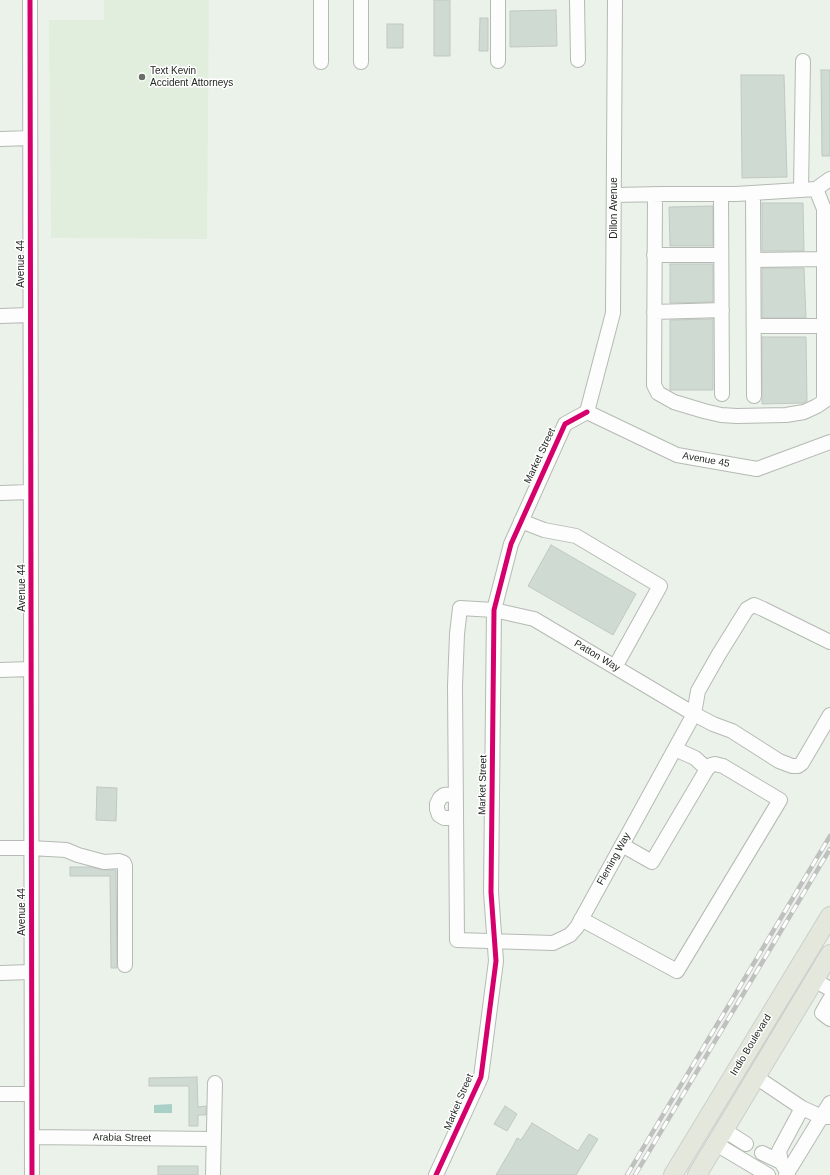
<!DOCTYPE html>
<style>
body{margin:0}
canvas{display:block;background:#ebf2ea}
</style>
<canvas width="830" height="1175"></canvas>
<script>
const ctx = document.querySelector('canvas').getContext('2d');
ctx.lineJoin = 'round';
function paint(path, color) { ctx.fillStyle = color; ctx.fill(path, 'evenodd'); }
const shape = rows => new Path2D(rows.map(r => 'M' + r).join(''));
function strokePath(path, color, width, dash) { ctx.strokeStyle = color; ctx.lineWidth = width; ctx.lineCap = dash ? 'butt' : 'round'; ctx.setLineDash(dash || []); ctx.stroke(path); }
function write(font, color, halo, rows, align = 'center') {
  ctx.font = font + ' Arial,sans-serif'; ctx.lineWidth = 3; ctx.setLineDash([]); ctx.textBaseline = 'middle'; ctx.strokeStyle = halo; ctx.fillStyle = color; for (const [text, x, y, turn = 0] of rows) {
    ctx.save(); ctx.translate(x, y); ctx.rotate((+turn || 0) * Math.PI / 180); ctx.textAlign = isNaN(turn) ? turn : align; if (halo) ctx.strokeText(text, 0, 0); ctx.fillText(text, 0, 0); ctx.restore();
  }
}
const built = shape([
 [104,0,209,0,207,239,51,238,49,20,104,20]
]);
const water = shape([
 [172,1104,172,1113,154,1113,154,1105]
]);
const building = shape([
 [434,0,450,0,450,56,434,56,434,0],
 [556,10,557,46,510,47,510,11,556,10],
 [480,18,488,18,488,51,479,51,480,18],
 [387,24,403,24,403,48,387,48,387,24],
 [821,70,830,70,830,156,822,156,821,70],
 [741,75,784,75,787,177,742,178,741,75],
 [762,203,803,203,804,251,762,251,762,203],
 [713,206,713,246,670,246,669,207,713,206],
 [670,264,713,264,713,302,670,303,670,264],
 [762,268,804,268,806,318,762,318,762,268],
 [713,319,713,390,670,390,670,320,713,319],
 [762,337,806,337,807,401,803,403,762,404,762,337],
 [551,545,636,594,613,635,528,586,551,545],
 [97,787,117,788,116,821,96,820,97,787],
 [70,867,91,867,104,870,116,870,117,968,111,968,110,876,70,876,70,867],
 [197,1077,198,1107,206,1106,206,1115,198,1115,198,1126,189,1126,189,1086,149,1086,149,1078,197,1077],
 [505,1106,517,1114,507,1131,494,1124,505,1106],
 [532,1123,578,1151,589,1134,598,1139,576,1175,496,1175,513,1146,517,1138,521,1140,532,1123],
 [158,1166,198,1166,198,1175,158,1175,158,1166]
]);
const minor = shape([
 [30,0,32,1175],
 [321,0,321,62],
 [361,0,361,62],
 [577,0,578,60],
 [498,61,498,0],
 [0,139,30,138],
 [816,189,830,179],
 [801,190,803,61],
 [753,193,754,396],
 [655,194,654,385,658,393,674,402,704,411,721,415,737,416,786,415,804,412,817,406,830,397],
 [721,194,722,394],
 [614,195,663,194,736,194,816,189,824,209,830,212],
 [824,209,824,401],
 [654,255,721,255],
 [754,260,824,259],
 [654,312,722,310],
 [0,316,30,315],
 [754,326,824,326],
 [587,412,613,313,615,0],
 [587,412,677,455,757,469,830,442],
 [0,493,31,492],
 [521,521,544,530,576,536,660,586,615,667],
 [830,642,763,609,754,605,747,609,719,654,698,691,694,714,577,927,570,935,553,943,457,940,455,686,457,634,460,608,494,610,534,619,694,714,713,724,732,731,779,761,792,766,798,766,802,763,830,715],
 [0,670,31,669],
 [456,794,444,795,440,798,437,804,437,809,439,815,444,818,456,818],
 [622,845,652,862,707,769,695,758,675,749],
 [0,848,31,848,66,850,78,855,104,862,119,861,124,863,125,866,125,965],
 [581,919,677,971,780,800,723,766,715,764,711,765,707,769],
 [0,973,31,972],
 [814,980,830,989],
 [830,999,822,1013,830,1019],
 [756,1077,802,1108,822,1117,830,1117],
 [0,1094,32,1094],
 [724,1130,746,1144],
 [32,1137,213,1139],
 [716,1144,768,1175],
 [762,1153,781,1162],
 [788,1173,781,1162,779,1151,802,1108],
 [213,1175,215,1083],
 [436,1175,481,1077,496,961,491,892,494,610,511,544,565,424,587,412],
 [786,1175,830,1103]
]);
const major = shape([
 [673,1175,830,916],
 [697,1175,830,954]
]);
const rail = shape([
 [627,1175,830,836],
 [635,1175,830,849]
]);
const cycleway = shape([
 [30,0,32,1175],
 [436,1175,481,1077,496,961,491,892,494,610,511,544,565,424,587,412]
]);
const markers = [
 [142,77,4,"#696f68"]
];
const poiNames = [
 ["Text Kevin",150,71],
 ["Accident Attorneys",150,83]
];
const streetNames = [
 ["Dillon Avenue",614,208,-90],
 ["Avenue 44",21,264,-90],
 ["Market Street",540,456,-65],
 ["Avenue 45",706,460,10],
 ["Avenue 44",22,588,-90],
 ["Patton Way",597,656,31],
 ["Market Street",483,785,-89],
 ["Fleming Way",614,859,-61],
 ["Avenue 44",22,912,-90],
 ["Indio Boulevard",751,1045,-59],
 ["Market Street",459,1102,-67],
 ["Arabia Street",122,1138,1]
];
paint(built, '#e1eede');
paint(water, '#a8d0c7');
paint(building, '#cedad2');
strokePath(building, '#c1c8c2', 1);
strokePath(minor, '#b5bab4', 16);
strokePath(major, '#cccfcc', 20);
strokePath(minor, '#fcfdfc', 14);
strokePath(major, '#e4e7dc', 18);
strokePath(rail, '#bfc1bf', 4.5);
strokePath(rail, '#fff', 3, [9]);
strokePath(cycleway, '#d6006c', 5);
for (const [x, y, r, color] of markers) { const dot = new Path2D(); dot.arc(x, y, r, 0, 2 * Math.PI); ctx.fillStyle = color; ctx.fill(dot); strokePath(dot, '#fff', 1.5); }
write('10px', '#232822', '#fff', poiNames, 'left');
write('10px', '#232822', '#fff', streetNames);
</script>
